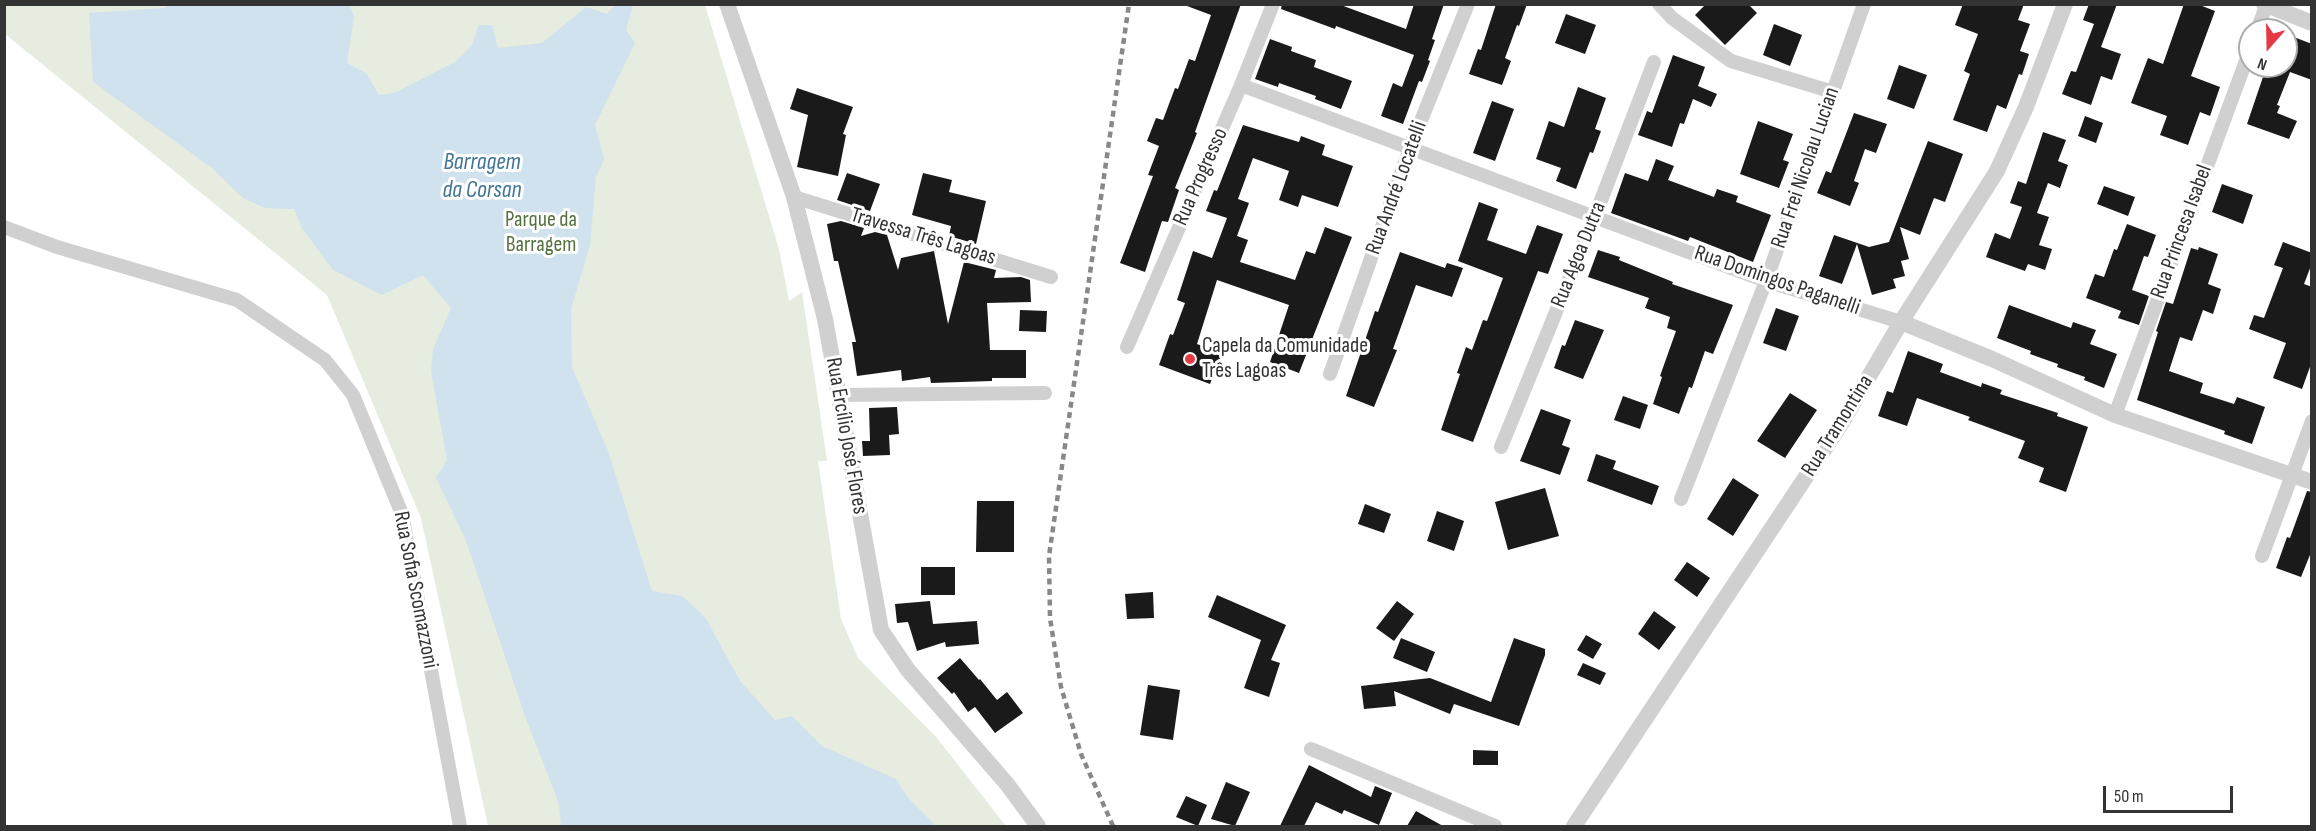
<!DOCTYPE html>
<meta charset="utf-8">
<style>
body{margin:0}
#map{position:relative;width:2316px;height:831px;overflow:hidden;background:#fff;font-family:"Sofia Sans Condensed",sans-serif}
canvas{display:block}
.frame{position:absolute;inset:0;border:6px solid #333;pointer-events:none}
.north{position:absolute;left:2238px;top:18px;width:60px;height:60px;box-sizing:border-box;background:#fff;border:2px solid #adadad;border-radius:50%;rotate:200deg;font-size:16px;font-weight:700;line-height:24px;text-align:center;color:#333}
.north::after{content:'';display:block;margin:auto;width:21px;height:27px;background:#e63946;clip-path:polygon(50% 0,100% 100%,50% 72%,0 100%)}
.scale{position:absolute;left:2103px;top:786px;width:130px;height:27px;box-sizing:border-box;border:3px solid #333;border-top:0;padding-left:8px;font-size:18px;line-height:21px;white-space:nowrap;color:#333;-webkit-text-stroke:4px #fff;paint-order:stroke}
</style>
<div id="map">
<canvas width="2316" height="831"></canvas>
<div class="frame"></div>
<div class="north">N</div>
<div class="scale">50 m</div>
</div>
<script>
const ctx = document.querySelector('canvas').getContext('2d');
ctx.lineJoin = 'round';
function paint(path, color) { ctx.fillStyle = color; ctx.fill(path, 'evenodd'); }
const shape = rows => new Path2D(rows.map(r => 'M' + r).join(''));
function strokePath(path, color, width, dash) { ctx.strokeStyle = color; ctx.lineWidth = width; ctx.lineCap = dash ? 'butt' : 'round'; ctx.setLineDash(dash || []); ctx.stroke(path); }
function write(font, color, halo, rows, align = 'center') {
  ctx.font = font + ' "Sofia Sans Condensed",sans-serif'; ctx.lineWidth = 6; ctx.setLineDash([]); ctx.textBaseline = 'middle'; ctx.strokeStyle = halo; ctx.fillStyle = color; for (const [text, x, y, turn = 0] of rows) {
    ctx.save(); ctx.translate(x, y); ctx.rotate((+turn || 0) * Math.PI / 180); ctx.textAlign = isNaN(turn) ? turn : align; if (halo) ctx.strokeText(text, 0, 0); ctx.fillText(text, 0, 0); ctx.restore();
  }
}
const green = shape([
 [4,5,705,5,779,249,789,301,802,292,827,461,818,461,841,619,858,658,937,738,1006,826,488,826,421,518,327,295,5,34]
]);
const water = shape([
 [170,4,349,5,354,16,347,63,366,73,379,95,394,93,455,62,472,45,479,25,492,25,498,48,542,43,586,7,607,14,615,5,633,5,626,30,635,43,595,125,604,159,596,177,590,245,571,309,572,367,608,451,652,591,682,596,705,617,740,681,775,720,792,716,822,746,896,779,909,799,936,826,561,826,559,804,525,716,465,538,436,478,447,460,431,371,433,349,451,308,423,275,382,295,333,270,302,228,294,209,265,208,243,198,212,168,93,82,89,13,164,8]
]);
const building = shape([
 [1187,4,1241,4,1195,132,1197,133,1175,188,1179,190,1168,222,1162,221,1145,272,1120,263,1153,176,1148,175,1159,146,1147,141,1156,118,1163,120,1175,88,1178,89,1189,59,1195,61,1211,15,1187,6],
 [1282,4,1338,4,1406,29,1414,4,1444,4,1432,39,1435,40,1428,60,1430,61,1422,82,1419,81,1403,124,1381,116,1393,83,1402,87,1414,55,1336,26,1335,29,1281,9],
 [1496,4,1527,4,1519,26,1517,25,1505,58,1511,61,1502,85,1469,74,1478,49,1481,50],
 [1706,4,1748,4,1757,13,1725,45,1695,15],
 [1963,4,2024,4,2018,20,2030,24,2020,51,2029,54,2022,75,2019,74,2006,109,1997,105,1987,132,1953,120,1970,74,1964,71,1978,34,1955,25],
 [2089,4,2117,4,2101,47,2121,54,2112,80,2101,76,2091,105,2062,94,2071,71,2076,72,2094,24,2083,20],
 [2184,4,2197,4,2215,11,2191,76,2220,87,2210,116,2200,112,2188,145,2160,135,2167,116,2131,103,2148,58,2163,64],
 [1566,14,1596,25,1585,54,1555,43],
 [1774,24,1802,35,1790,66,1763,55],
 [2286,34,2312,44,2312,80,2290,72,2277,105,2280,106,2277,113,2297,121,2289,139,2247,124,2263,77,2261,76,2265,66,2286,66],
 [1270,39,1292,47,1291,51,1316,60,1314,67,1352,81,1341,109,1315,99,1316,96,1279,83,1278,87,1255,79],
 [1673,55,1705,67,1698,86,1717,94,1711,107,1693,99,1684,124,1680,123,1672,147,1638,135,1647,111,1652,113],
 [1899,65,1927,75,1914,109,1887,99],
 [1578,87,1606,98,1595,129,1601,131,1593,153,1590,152,1576,189,1556,181,1561,168,1536,159,1549,121,1564,127],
 [797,88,853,107,843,134,846,135,838,176,797,167,808,115,790,109],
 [1492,101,1514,109,1495,161,1473,153],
 [1854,113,1887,124,1876,153,1865,149,1854,181,1859,183,1850,206,1817,193,1826,171,1831,173],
 [2085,116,2103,123,2096,143,2078,136],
 [1758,121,1793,134,1783,160,1789,162,1779,188,1740,174],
 [1243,125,1299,142,1301,136,1325,145,1322,155,1353,166,1338,207,1302,195,1298,207,1279,200,1289,171,1253,158,1238,199,1249,203,1237,236,1248,240,1240,262,1295,280,1306,251,1315,254,1325,227,1352,237,1299,373,1270,362,1289,305,1217,280,1197,344,1222,353,1210,384,1159,365,1170,334,1173,335,1185,303,1177,300,1193,251,1212,258,1227,218,1206,211,1214,190,1217,191],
 [2043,132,2066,140,2058,161,2068,165,2060,188,2048,183,2037,213,2049,217,2039,245,2052,249,2045,270,2028,264,2025,271,1986,257,1995,233,2010,239,2022,207,2010,203,2018,181,2026,184],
 [1928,141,1963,154,1945,202,1934,198,1920,235,1900,227,1909,259,1901,261,1905,276,1893,279,1896,288,1872,295,1857,244,1842,284,1819,276,1834,235,1869,247,1889,242],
 [1656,159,1674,166,1668,180,1714,197,1717,189,1738,196,1736,202,1771,215,1753,262,1690,237,1688,241,1611,213,1625,173,1648,181],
 [847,173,880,184,870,211,837,200],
 [923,173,952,180,949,192,986,201,976,244,949,236,951,226,912,215],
 [2222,184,2253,195,2243,224,2212,212],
 [2104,186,2135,197,2128,216,2097,204],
 [1479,202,1498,209,1487,240,1526,254,1537,225,1563,234,1548,274,1538,271,1473,442,1441,430,1460,374,1457,373,1466,347,1472,350,1483,320,1487,321,1503,278,1458,261],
 [841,221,864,228,861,236,875,232,887,235,898,270,901,258,934,251,948,324,964,262,996,270,994,278,1021,277,1030,280,1031,302,987,303,990,350,1026,350,1026,378,992,378,992,381,931,383,930,377,902,381,901,370,857,376,852,342,856,342,838,261,834,261,827,224],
 [2127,224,2156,235,2148,257,2144,256,2132,290,2149,296,2139,325,2118,318,2121,311,2086,298,2095,274,2104,277,2114,249,2117,250],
 [2283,242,2312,253,2312,263,2304,284,2312,287,2311,364,2302,389,2273,378,2286,343,2249,329,2254,315,2264,318,2283,268,2274,265],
 [2199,247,2218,254,2208,284,2221,289,2213,314,2203,310,2192,341,2180,337,2169,371,2203,383,2200,393,2234,404,2237,397,2265,407,2252,444,2224,434,2225,431,2137,400,2158,332,2156,331,2166,302,2173,304,2191,248,2198,250],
 [1598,250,1620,257,1619,260,1673,282,1672,284,1733,305,1713,354,1705,351,1692,388,1689,387,1679,414,1653,404,1662,377,1660,376,1676,331,1667,328,1670,317,1645,308,1649,298,1588,277],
 [1400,252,1445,268,1447,263,1463,268,1452,297,1416,285,1393,349,1397,350,1374,407,1346,396,1375,311,1378,312],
 [2009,305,2071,328,2073,322,2096,330,2090,344,2117,354,2104,388,2084,380,2085,377,2057,367,2058,364,2030,354,2031,351,1997,338],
 [1776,308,1799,316,1786,351,1763,343],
 [1020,310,1047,311,1046,332,1019,331],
 [1575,320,1604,330,1583,379,1554,368,1562,345,1565,346],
 [1908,351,1943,364,1940,372,1981,387,1982,383,2002,390,2000,394,2058,413,2057,416,2088,427,2066,492,2039,482,2044,468,2018,458,2025,441,1968,420,1970,417,1917,398,1907,426,1878,416,1887,391,1893,393],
 [1790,393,1817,410,1785,458,1757,441],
 [1623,396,1648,405,1640,429,1614,420],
 [897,407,899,434,889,435,890,455,863,456,862,441,870,441,869,408],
 [1541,409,1571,420,1562,445,1570,448,1560,475,1520,461],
 [1596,454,1616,461,1613,469,1659,486,1652,505,1587,481],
 [1733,478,1759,495,1733,536,1707,519],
 [1545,488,1559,536,1508,550,1495,502],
 [2307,491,2312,492,2312,550,2301,577,2276,568,2287,537,2290,538],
 [977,501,1014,501,1014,552,976,552],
 [1365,504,1391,514,1384,533,1358,524],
 [1437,511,1464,521,1454,551,1427,541],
 [1687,562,1710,578,1697,597,1674,580],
 [921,567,955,567,955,595,921,595],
 [1153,592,1154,618,1127,619,1125,594],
 [1217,595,1286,625,1271,660,1280,663,1269,697,1244,688,1261,640,1208,617],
 [930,601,933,624,977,621,979,644,946,647,945,642,917,651,908,622,897,623,895,604],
 [1397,601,1414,614,1394,641,1376,628],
 [1654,611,1676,627,1659,650,1638,634],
 [1586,635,1602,644,1593,659,1577,650],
 [1401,638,1435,652,1427,672,1393,658],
 [1514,638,1545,649,1545,655,1519,726,1454,704,1450,714,1394,691,1396,706,1364,709,1361,686,1430,678,1491,702],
 [960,658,979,680,980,679,997,700,1007,692,1023,713,995,733,975,707,968,712,954,692,952,694,937,678],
 [1583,663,1606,673,1600,685,1577,675],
 [1148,685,1180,690,1173,740,1140,735],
 [1473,750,1498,751,1498,765,1473,765],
 [1309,765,1371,797,1375,786,1392,793,1379,825,1344,810,1342,814,1316,802,1304,826,1280,826],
 [1226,782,1250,792,1235,826,1211,819],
 [1186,796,1207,805,1198,826,1176,817],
 [1416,811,1443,826,1407,826]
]);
const minor = shape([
 [1659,4,1672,18,1731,61,1833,92],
 [2257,30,2267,4],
 [1241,85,1766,281,1901,322],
 [794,197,1051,277],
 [4,227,57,247,237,300,325,360,353,395,402,514,460,826],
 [1127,347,1241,85,1273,4],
 [1330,374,1410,148,1468,4],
 [838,395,1045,393],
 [2115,415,2250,50],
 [1501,447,1595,216,1654,62],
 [1681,499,1766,281,1864,4],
 [2262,556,2312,421],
 [1311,749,1495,826]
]);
const tertiary = shape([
 [727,4,794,197,825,319,881,630,908,670,1007,784,1038,826],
 [2264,4,2312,23],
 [1901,322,1992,359,2115,415,2312,482],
 [1574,826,1841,424,1901,322,1997,171,2026,107,2065,4]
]);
const rail = shape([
 [1113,826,1081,754,1061,687,1050,618,1049,556,1129,4]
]);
const markers = [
 [1190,359,6,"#e63946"]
];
const streetNames = [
 ["Rua Frei Nicolau Lucian",1806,168,-71],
 ["Rua Progresso",1201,177,-66],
 ["Rua André Locatelli",1397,188,-70],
 ["Rua Princesa Isabel",2182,232,-70],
 ["Travessa Três Lagoas",923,237,17],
 ["Rua Agoa Dutra",1579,255,-68],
 ["Rua Domingos Paganelli",1777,281,19],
 ["Rua Tramontina",1838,426,-58],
 ["Rua Ercílio José Flores",846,436,80],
 ["Rua Sofia Scomazzoni",415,590,79]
];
const parkNames = [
 ["Parque da",541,220],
 ["Barragem",541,245]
];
const poiNames = [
 ["Capela da Comunidade",1202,346],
 ["Três Lagoas",1202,371]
];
const waterNames = [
 ["Barragem",482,163],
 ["da Corsan",482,191]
];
paint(green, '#e6ecdf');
paint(water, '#cfe2ee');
paint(building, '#1a1a1a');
strokePath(minor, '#d0d0d0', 14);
strokePath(tertiary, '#d0d0d0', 16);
strokePath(rail, '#888', 4.5, [6, 4.5]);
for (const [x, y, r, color] of markers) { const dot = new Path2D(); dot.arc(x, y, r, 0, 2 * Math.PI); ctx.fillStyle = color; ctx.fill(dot); strokePath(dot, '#fff', 2); }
write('22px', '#333', '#fff', streetNames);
write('22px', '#56703f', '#fff', parkNames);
write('22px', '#333', '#fff', poiNames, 'left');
write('italic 24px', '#3f7597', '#fff', waterNames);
</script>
